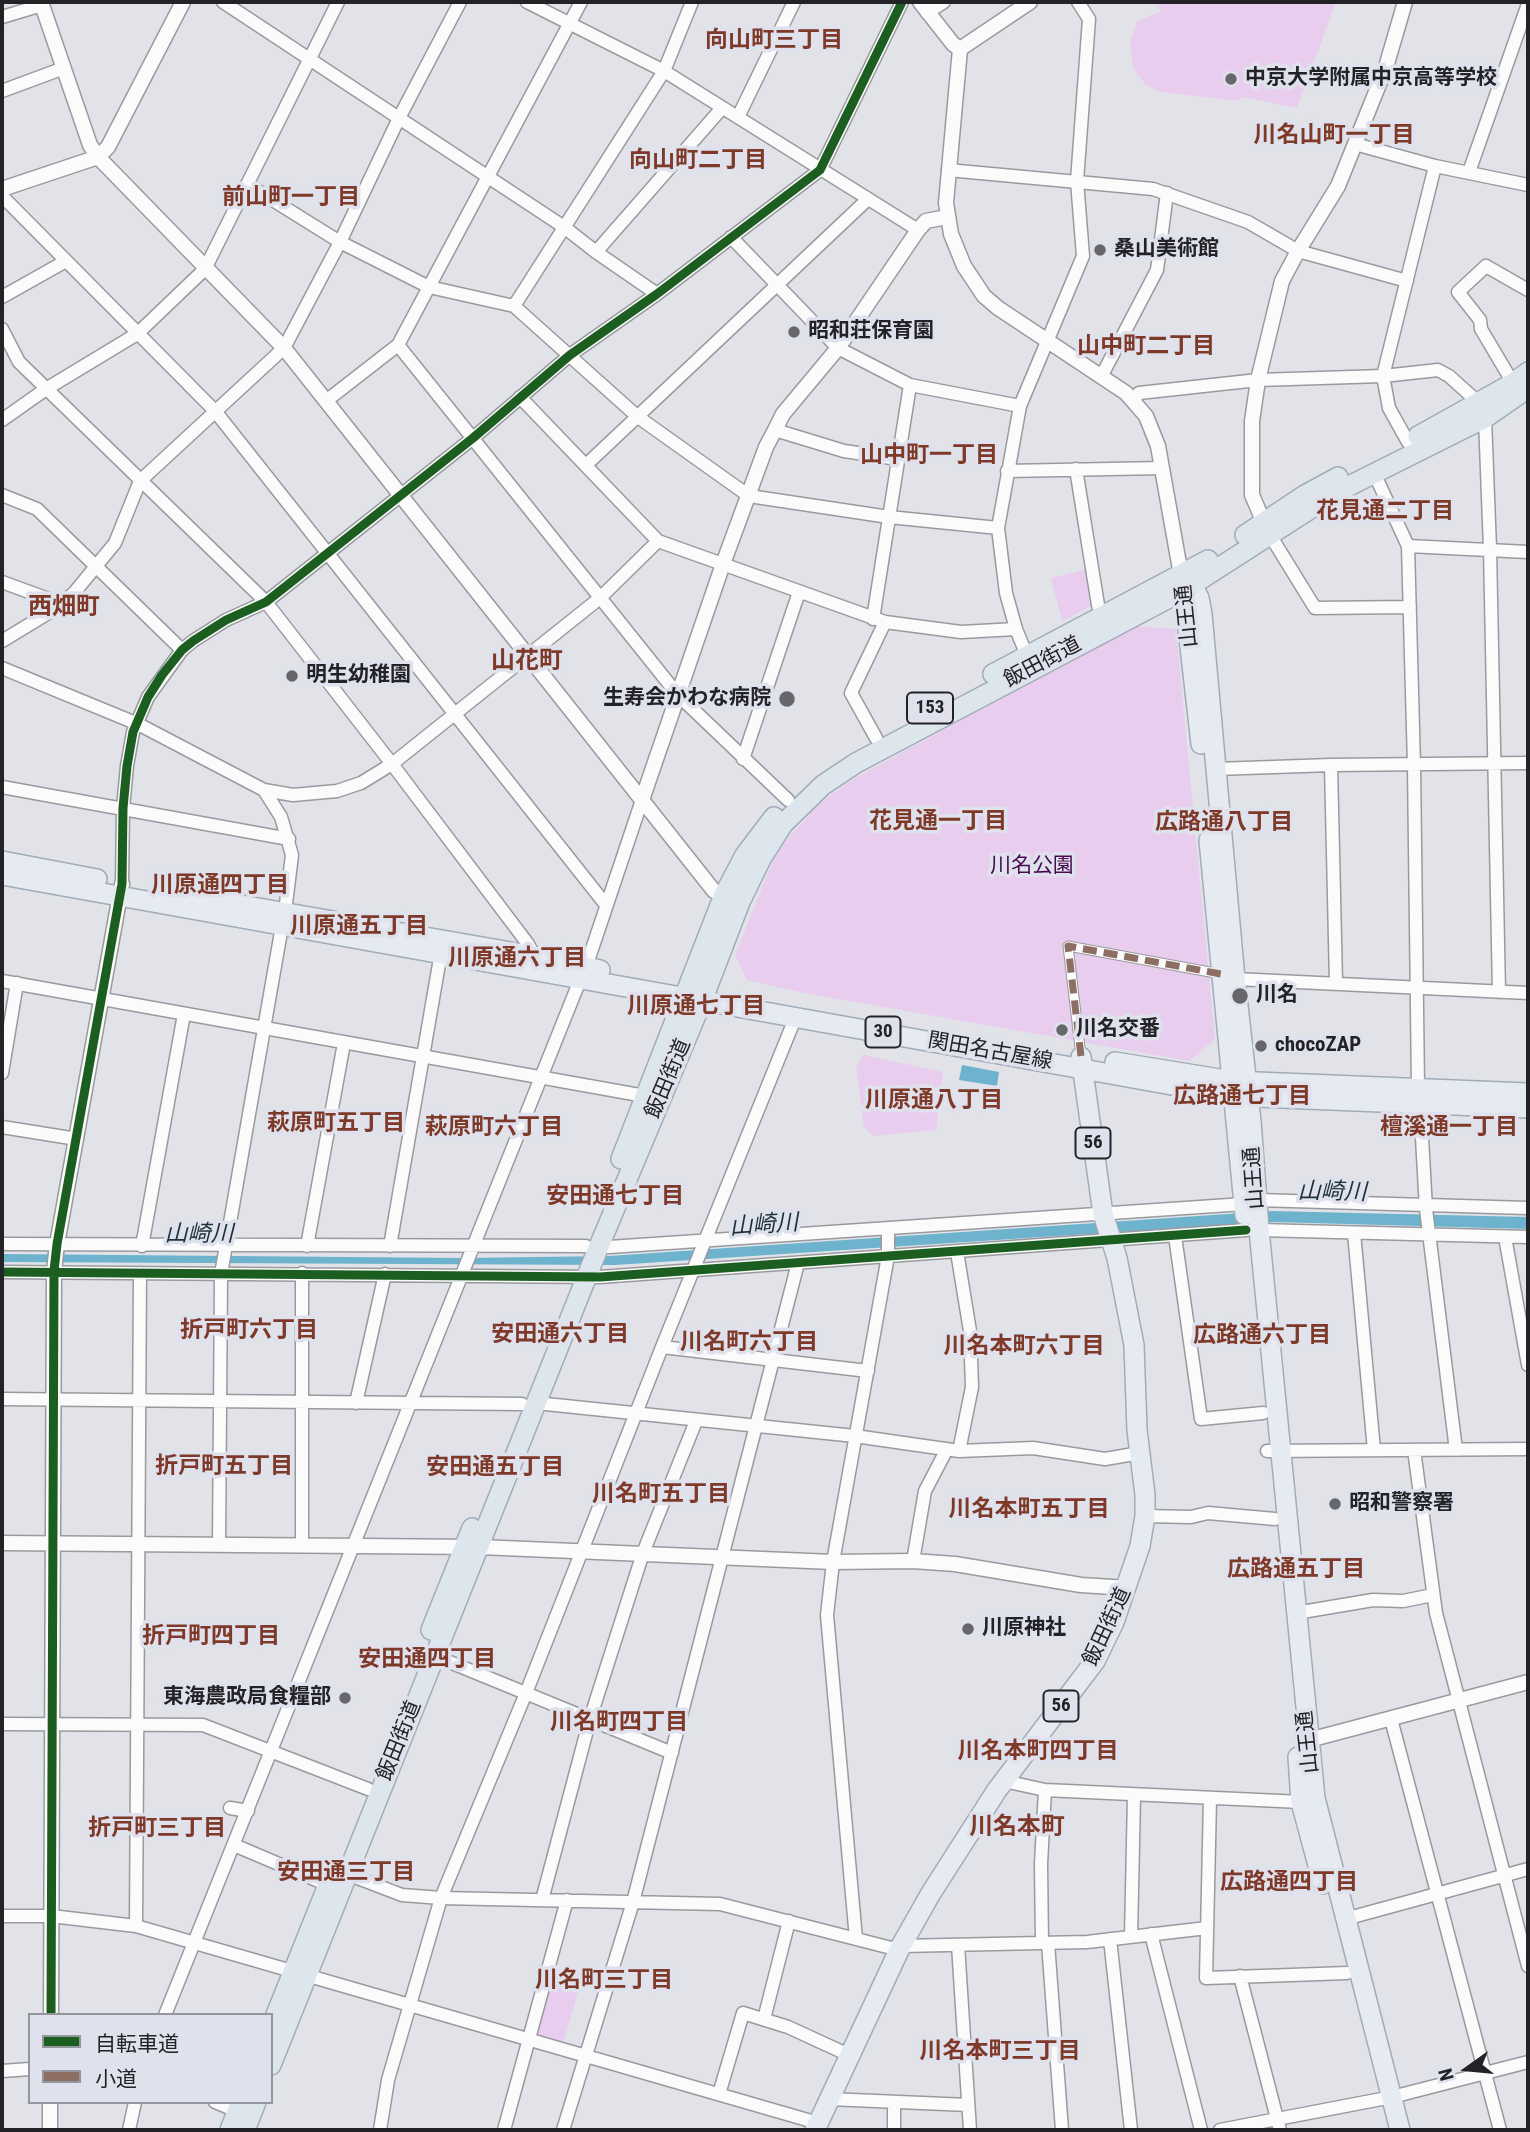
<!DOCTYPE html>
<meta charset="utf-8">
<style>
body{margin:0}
#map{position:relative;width:1530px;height:2132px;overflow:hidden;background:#e2e3e9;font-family:"Roboto Condensed","Noto Sans JP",sans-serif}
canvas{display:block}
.frame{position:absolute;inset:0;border:4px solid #232327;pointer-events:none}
.legend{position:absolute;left:28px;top:2013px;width:245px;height:91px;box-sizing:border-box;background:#dfe2ec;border:2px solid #94969d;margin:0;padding:9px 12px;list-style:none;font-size:21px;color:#232327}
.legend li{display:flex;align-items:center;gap:14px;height:35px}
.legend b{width:35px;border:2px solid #94969d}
.north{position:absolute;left:1432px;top:2034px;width:70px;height:70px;-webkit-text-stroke:5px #dfe2ec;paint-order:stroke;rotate:255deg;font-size:19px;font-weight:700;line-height:28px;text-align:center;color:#232327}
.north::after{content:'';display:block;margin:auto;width:24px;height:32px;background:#232327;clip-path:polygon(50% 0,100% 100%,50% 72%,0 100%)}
</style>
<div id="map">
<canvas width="1530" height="2132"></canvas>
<div class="frame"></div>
<ul class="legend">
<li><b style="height:9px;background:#1b5e20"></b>自転車道</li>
<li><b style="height:9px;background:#8d6e63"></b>小道</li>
</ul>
<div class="north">N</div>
</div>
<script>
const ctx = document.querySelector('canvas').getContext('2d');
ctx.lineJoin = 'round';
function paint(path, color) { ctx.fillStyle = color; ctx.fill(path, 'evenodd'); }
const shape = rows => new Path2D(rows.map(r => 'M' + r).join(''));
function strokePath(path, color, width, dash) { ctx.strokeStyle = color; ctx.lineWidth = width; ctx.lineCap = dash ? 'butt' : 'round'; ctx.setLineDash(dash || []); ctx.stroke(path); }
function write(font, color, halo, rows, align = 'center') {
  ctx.font = font + ' "Roboto Condensed","Noto Sans JP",sans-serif'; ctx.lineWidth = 7; ctx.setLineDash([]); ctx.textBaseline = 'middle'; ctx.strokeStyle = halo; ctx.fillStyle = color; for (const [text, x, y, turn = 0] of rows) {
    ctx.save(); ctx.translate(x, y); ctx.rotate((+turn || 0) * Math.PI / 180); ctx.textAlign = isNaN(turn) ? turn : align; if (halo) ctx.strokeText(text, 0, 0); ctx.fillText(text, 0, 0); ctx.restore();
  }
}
const green = shape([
 [1153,2,1336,2,1297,108,1242,97,1237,101,1161,92,1146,85,1133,68,1130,43,1137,21,1162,11],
 [1087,569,1092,606,1062,621,1051,578],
 [1135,626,1176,629,1215,1039,1190,1061,804,993,747,980,735,955,771,865,785,842,818,805,848,782],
 [864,1055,943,1072,936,1130,873,1136,864,1127,856,1066],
 [549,1980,579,1989,563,2044,533,2035]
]);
const water = shape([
 [962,1065,999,1072,997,1086,959,1080],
 [1272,1211,1528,1217,1528,1229,1272,1222,615,1265,2,1262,2,1254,463,1258,609,1256]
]);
const pedestrian = shape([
 [1081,1056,1068,946,1221,974]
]);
const minor = shape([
 [223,2,564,227,596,252,657,294],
 [527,2,664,71,918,230],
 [927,13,944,2],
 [2,17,42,5],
 [2,91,64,68],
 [738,117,794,2],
 [1355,144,1435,166,1528,185],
 [948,170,1153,189,1248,222,1298,251,1407,281],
 [1469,172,1528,4],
 [247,184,340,242,429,287,514,306,638,417,749,496,889,517,998,528],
 [2,196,215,411,606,905],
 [731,237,838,348,910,385,1020,406],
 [596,252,722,108],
 [2,297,66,261],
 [514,306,664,71,692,2],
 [2,329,19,362,266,602,392,764,528,944,534,956],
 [398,345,678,695,788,800],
 [1101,377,1157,270,1167,193],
 [1513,383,1481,329,1480,320,1458,292,1486,266,1528,290],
 [520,397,658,541,885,622,961,632,1016,629],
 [1133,400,1139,393,1258,380,1383,376,1438,370,1449,376,1479,403],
 [326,401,398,345,581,2],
 [1485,418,1490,549,1499,992],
 [2,420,46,389,137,334,205,269,338,2],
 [775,430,844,451,898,459],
 [1408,442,1389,408,1383,376,1435,166],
 [586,465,868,199],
 [1076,469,1098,605,1102,615],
 [1007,471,1162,468],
 [1374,473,1408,546],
 [2,495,37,509,182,650],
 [1270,535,1315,608,1410,607],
 [2,582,62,604],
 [873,619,910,385],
 [2,641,53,610,74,593,115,543,140,481,284,348,340,242,399,118,460,2],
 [1027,656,1016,629,1006,593,998,528,1020,406,1083,256,1077,181,1089,19,1078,2],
 [2,668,138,724,264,790,293,795,337,791,361,783,392,764,600,598,658,541],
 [876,738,851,693,885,622],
 [743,759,799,592],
 [1331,765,1336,983],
 [1216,769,1331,765,1528,763],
 [2,787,289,839],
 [264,790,281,817,292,855,285,912],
 [122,884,123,808,127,766,133,732,148,697,182,650,193,641,226,620,266,602,473,438,570,355,657,294,820,170,902,2],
 [586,967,642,800],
 [1235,979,1528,993],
 [2,981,645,1096],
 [2,1073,17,983],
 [1418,1088,1414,765,1408,546,1528,552],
 [1420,1102,1426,1209,1456,1450],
 [2,1127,77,1139],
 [1257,1200,1528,1208],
 [1259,1230,1528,1237],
 [1354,1233,1374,1450],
 [1175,1236,1201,1419,1263,1413],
 [1505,1237,1528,1365],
 [2,1244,586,1246],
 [599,1245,609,1247,1244,1204],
 [142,1246,184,1014],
 [307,1246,344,1043],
 [390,1246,442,947],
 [957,1252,970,1331,972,1387,959,1451],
 [2,1272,600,1277,1246,1230],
 [662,1347,868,1371],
 [2,1399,522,1404],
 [356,1403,385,1274],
 [536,1403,855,1436,959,1451,1033,1448,1105,1459,1140,1453],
 [1414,1450,1436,1613,1528,1966],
 [1267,1451,1528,1449],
 [1145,1516,1191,1517,1208,1513,1275,1519],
 [219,1545,221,1274,282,926],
 [302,1545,302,1273],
 [913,1561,925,1491,947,1449],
 [1296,1613,1373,1600,1403,1601,1433,1595],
 [435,1656,672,1753],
 [1391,1719,1500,2130],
 [2,1724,203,1725,368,1789],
 [1004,1781,1045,1790,1301,1802],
 [1210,1799,1206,1978,1347,1973],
 [230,1808,248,1811],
 [234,1845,328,1885],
 [347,1874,402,1895,441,1898,720,1904,899,1950],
 [542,1900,590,1719,643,1553,696,1421],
 [2,1916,51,1916,136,1926,818,2123],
 [1345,1919,1528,1869],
 [136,1926,140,1273],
 [1151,1934,1201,2130],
 [1131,1937,1134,1796],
 [856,1939,827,1615,833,1562,888,1256,888,1228],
 [1110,1939,1131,2130],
 [1042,1943,1041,1864,1045,1790],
 [1048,1943,1062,2130],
 [958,1945,970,2130],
 [901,1946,1087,1942,1207,1928],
 [1240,1976,1280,2130],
 [165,2015,580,980],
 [764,2019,789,1921],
 [2,2071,30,2069],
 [719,2094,743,2013,788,2027,849,2055],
 [829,2099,968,2105],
 [215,2102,237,2111],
 [894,2103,894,2130],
 [129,2130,135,2102],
 [380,2130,388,2080,441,1898,526,1693,662,1347,796,1016],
 [504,2130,567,1900],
 [563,2130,633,1902,798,1263],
 [1220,2130,1392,2097,1528,2062]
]);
const tertiary = shape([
 [41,2,90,145,98,157,284,348,714,891,731,898],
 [920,2,953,44,960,49,946,203,951,234,964,266,984,296,998,308,1126,393,1146,416,1158,446,1181,575],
 [960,49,1030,2],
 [2,189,98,157,108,147,183,2],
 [1264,523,1252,495,1252,421,1258,380,1282,281,1298,251,1338,186,1386,67,1405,2],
 [642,800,723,564,766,447,775,430,783,414,838,348,918,230,926,221,947,217],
 [2,1543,479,1547,833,1562,913,1561,955,1564,1081,1585,1128,1588],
 [1309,1740,1528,1682],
 [51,2015,54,1271,57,1244,122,884],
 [50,2130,50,2102]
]);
const primary = shape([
 [1181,575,1192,585,1199,598,1202,614,1235,979,1251,1121,1259,1230,1315,1798,1400,2130],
 [1182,576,1201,744],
 [1209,840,1245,1215],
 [2,861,97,879],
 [2,875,1233,1096,1528,1108],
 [178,894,534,956,600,970],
 [1115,1062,1232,1081,1528,1093],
 [1298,1757,1301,1802,1323,1884],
 [815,2130,901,1946,931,1893,997,1790,1095,1661,1114,1622,1140,1546,1145,1516,1145,1495,1137,1430,1134,1345,1117,1258,1103,1214,1081,1057]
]);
const trunk = shape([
 [1418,436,1513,383,1528,372],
 [1245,535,1305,495,1338,477],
 [993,674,1208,560],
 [621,1159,724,895,745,855,774,817],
 [431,1630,472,1528],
 [271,2027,332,1875],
 [271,2065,597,1251,702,1001,740,902,761,859,783,824,823,785,856,763,1184,590,1335,493,1485,418,1528,388],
 [230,2130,241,2102],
 [245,2130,256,2102]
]);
const quiet = shape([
 [1081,1056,1068,946,1221,974]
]);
const cycleway = shape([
 [2,1272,600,1277,1246,1230],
 [51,2015,54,1271,57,1244,122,884,123,808,127,766,133,732,148,697,162,675,182,650,193,641,226,620,266,602,473,438,570,355,657,294,820,170,902,2]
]);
const markers = [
 [1231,79,7,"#66666b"],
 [1100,250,7,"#66666b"],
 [794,332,7,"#66666b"],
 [292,676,7,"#66666b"],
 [787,699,9,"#66666b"],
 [1240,996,9,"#66666b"],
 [1062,1030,7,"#66666b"],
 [1261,1046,7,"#66666b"],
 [1335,1504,7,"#66666b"],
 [968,1629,7,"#66666b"],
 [345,1698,7,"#66666b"]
];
const shields = [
 [930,708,46],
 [883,1032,35],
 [1093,1143,35],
 [1061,1706,35]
];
const shieldNames = [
 ["153",930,708],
 ["30",883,1032],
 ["56",1093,1143],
 ["56",1061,1706]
];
const poiNames = [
 ["中京大学附属中京高等学校",1245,79],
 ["桑山美術館",1114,250],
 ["昭和荘保育園",808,332],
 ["明生幼稚園",306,676],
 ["生寿会かわな病院",771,699,"right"],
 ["川名",1256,996],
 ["川名交番",1076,1030],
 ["chocoZAP",1275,1046],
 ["昭和警察署",1349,1504],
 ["川原神社",982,1629],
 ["東海農政局食糧部",331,1698,"right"]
];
const streetNames = [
 ["山王通",1188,616,-96],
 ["飯田街道",1043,663,-28],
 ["関田名古屋線",990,1052,10],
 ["飯田街道",669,1079,-67],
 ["山王通",1255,1178,-94],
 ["飯田街道",1108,1627,-65],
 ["飯田街道",400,1741,-68],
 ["山王通",1309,1742,-96]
];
const parkNames = [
 ["川名公園",1032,867]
];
const neighbourhoodNames = [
 ["向山町三丁目",774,41],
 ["川名山町一丁目",1334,136],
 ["向山町二丁目",698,161],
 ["前山町一丁目",291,198],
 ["山中町二丁目",1146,347],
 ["山中町一丁目",929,456],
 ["花見通二丁目",1385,512],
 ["花見通一丁目",938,822],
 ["広路通八丁目",1224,823],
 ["川原通四丁目",220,886],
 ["川原通五丁目",359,927],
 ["川原通六丁目",517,959],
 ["川原通七丁目",696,1007],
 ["広路通七丁目",1242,1097],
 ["川原通八丁目",934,1101],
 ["萩原町五丁目",336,1124],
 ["萩原町六丁目",494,1128],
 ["檀溪通一丁目",1449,1128],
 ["安田通七丁目",615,1197],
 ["折戸町六丁目",249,1331],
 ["安田通六丁目",560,1335],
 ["広路通六丁目",1262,1336],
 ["川名町六丁目",749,1343],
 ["川名本町六丁目",1024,1347],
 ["折戸町五丁目",224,1467],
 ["安田通五丁目",495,1468],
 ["川名町五丁目",661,1495],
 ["川名本町五丁目",1029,1510],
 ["広路通五丁目",1296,1570],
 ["折戸町四丁目",211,1637],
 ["安田通四丁目",427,1660],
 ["川名町四丁目",619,1723],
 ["川名本町四丁目",1038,1752],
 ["折戸町三丁目",157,1829],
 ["安田通三丁目",346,1873],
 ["広路通四丁目",1289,1883],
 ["川名町三丁目",604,1981],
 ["川名本町三丁目",1000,2052]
];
const waterNames = [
 ["山崎川",1332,1193,1],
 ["山崎川",764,1226,-4],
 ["山崎川",199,1235]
];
const quarterNames = [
 ["西畑町",64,608],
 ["山花町",527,662],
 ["川名本町",1017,1828]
];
paint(green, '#e8cdee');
paint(water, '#6db3cd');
strokePath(pedestrian, '#999a9e', 11);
strokePath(minor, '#999a9e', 15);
strokePath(tertiary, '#999a9e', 17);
strokePath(primary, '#a2abb8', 22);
strokePath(trunk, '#a2abb8', 22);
strokePath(pedestrian, '#fbfbfc', 9);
strokePath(minor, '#fbfbfc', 12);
strokePath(tertiary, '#fbfbfc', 14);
strokePath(primary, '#e5ebf1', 19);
strokePath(trunk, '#dee6ed', 19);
strokePath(quiet, '#8d6e63', 7, [14, 7]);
strokePath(cycleway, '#1b5e20', 9);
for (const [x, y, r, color] of markers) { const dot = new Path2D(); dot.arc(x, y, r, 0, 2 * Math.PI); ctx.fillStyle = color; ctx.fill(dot); strokePath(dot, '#dfe2ec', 2.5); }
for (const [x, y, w] of shields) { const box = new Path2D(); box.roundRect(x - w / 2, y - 15.5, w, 31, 5); ctx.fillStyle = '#dfe2ec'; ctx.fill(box); strokePath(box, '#232327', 2); }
write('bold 19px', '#232327', null, shieldNames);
write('bold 21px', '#232327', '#dfe2ec', poiNames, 'left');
write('21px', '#232327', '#dfe2ec', streetNames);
write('21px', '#480951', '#dfe2ec', parkNames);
write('bold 23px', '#7e3928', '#dfe2ec', neighbourhoodNames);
write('italic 23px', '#1c323b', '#dfe2ec', waterNames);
write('bold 24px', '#7e3928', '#dfe2ec', quarterNames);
</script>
